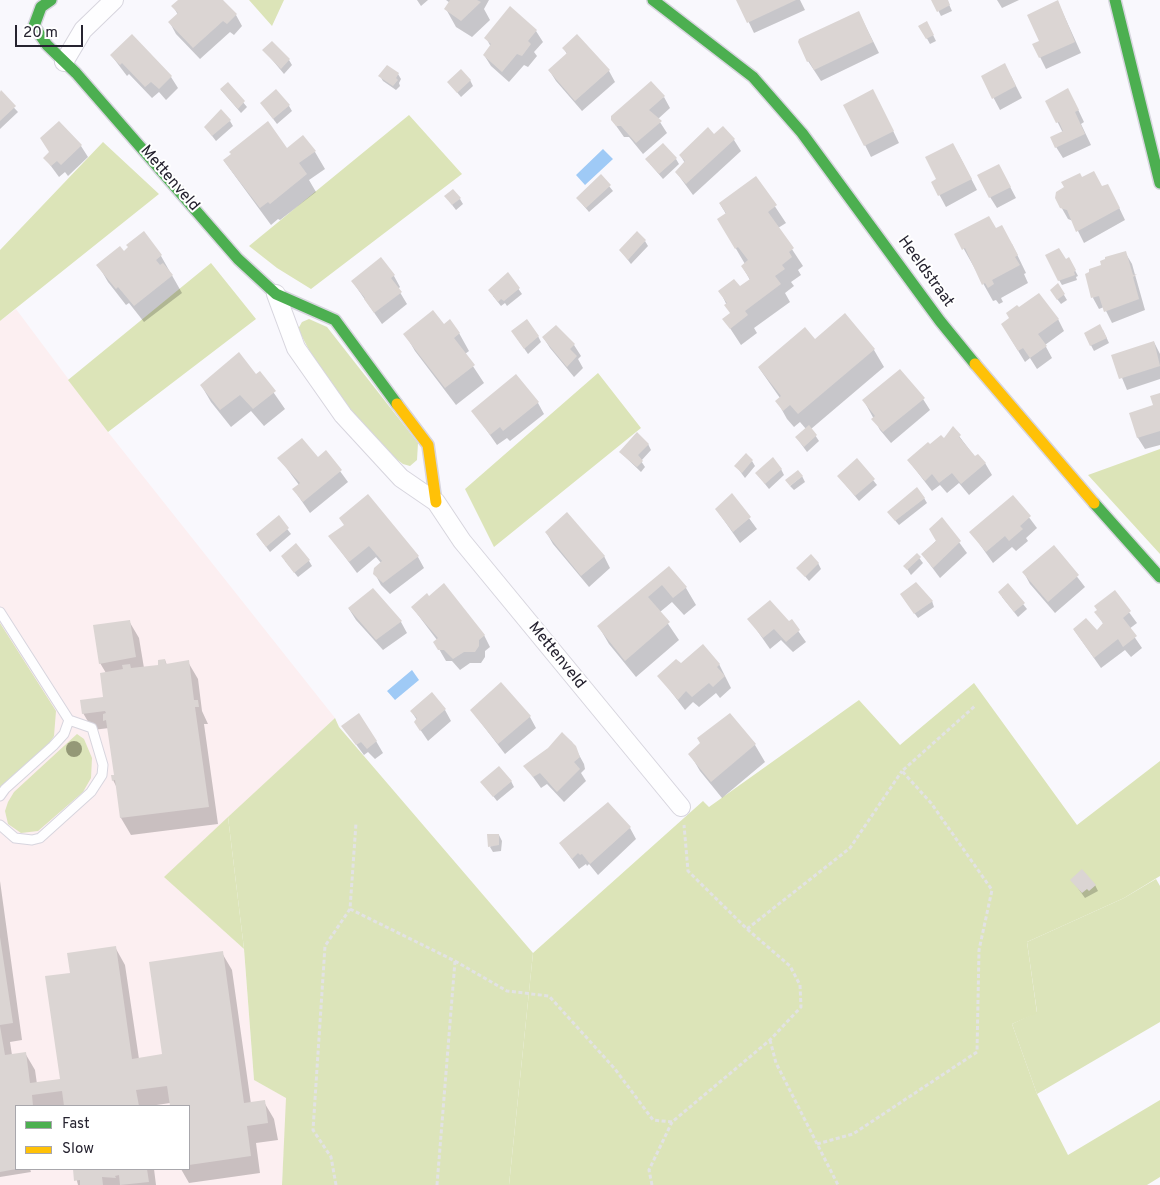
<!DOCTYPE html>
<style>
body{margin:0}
#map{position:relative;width:1160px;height:1185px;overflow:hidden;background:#f9f8fd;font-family:Overpass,sans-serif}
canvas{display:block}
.legend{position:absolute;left:15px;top:1105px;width:175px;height:65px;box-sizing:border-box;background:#fff;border:1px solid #a8a7ac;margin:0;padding:6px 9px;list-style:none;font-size:15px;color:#262330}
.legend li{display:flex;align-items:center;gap:10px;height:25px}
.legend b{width:25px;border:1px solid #a8a7ac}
.scale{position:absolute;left:15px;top:25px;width:68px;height:22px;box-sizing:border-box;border:2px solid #262330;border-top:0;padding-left:6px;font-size:15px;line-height:18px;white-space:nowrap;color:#262330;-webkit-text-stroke:4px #fff;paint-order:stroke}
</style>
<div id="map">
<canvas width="1160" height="1185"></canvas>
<ul class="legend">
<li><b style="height:6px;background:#4caf50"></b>Fast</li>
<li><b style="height:6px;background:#ffc107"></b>Slow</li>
</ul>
<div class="scale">20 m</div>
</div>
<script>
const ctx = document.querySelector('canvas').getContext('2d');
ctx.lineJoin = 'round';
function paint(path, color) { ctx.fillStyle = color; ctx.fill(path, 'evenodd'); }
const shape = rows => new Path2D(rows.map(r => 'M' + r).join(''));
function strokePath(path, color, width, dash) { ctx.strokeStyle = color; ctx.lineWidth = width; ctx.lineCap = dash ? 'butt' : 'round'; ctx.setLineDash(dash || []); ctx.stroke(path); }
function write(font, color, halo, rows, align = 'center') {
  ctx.font = font + ' Overpass,sans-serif'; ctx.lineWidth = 4; ctx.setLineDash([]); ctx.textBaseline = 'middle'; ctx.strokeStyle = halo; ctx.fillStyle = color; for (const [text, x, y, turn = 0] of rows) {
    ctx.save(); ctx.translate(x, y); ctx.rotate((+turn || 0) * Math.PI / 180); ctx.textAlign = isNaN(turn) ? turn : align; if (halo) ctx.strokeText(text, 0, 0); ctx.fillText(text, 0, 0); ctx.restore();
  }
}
const education = shape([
 [16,309,108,432,335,718,165,877,244,949,254,1080,287,1098,282,1185,0,1185,0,321],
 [16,1106,189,1106,189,1169,16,1169]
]);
const green = shape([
 [309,319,327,327,418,443,417,460,410,466,403,464,391,455,346,406,317,365,298,329,302,322],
 [0,623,56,711,54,736,44,751,0,790],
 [335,718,339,727,533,953,509,1185,282,1185,286,1098,254,1080,244,949,228,817],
 [77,734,84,739,92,758,91,778,83,792,38,831,21,833,8,824,5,811,8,802,14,792],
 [1156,879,1160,886,1160,1022,1037,1094,1012,1024,1037,1012,1027,942,1124,898]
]);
const forest = shape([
 [249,0,284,0,272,26],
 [409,115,462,174,311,289,277,268,249,246],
 [103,142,159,194,0,321,0,250],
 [211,263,256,319,108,432,68,380],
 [598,373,641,428,494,547,465,489],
 [1160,449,1160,554,1088,475],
 [974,683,1077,825,1160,761,1160,876,1124,898,1027,942,1037,1013,1012,1024,1037,1094,1068,1155,1160,1100,1160,1177,1147,1185,509,1185,533,953,703,801,709,807,859,700,900,745],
 [228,817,244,949,164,877]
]);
const water = shape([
 [603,149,613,159,585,185,576,175],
 [412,670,419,680,395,700,387,691]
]);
const shadow = shape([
 [179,0,221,0,236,15,242,26,234,35,230,32,200,59,176,34,170,23,178,15,173,6],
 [417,0,428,0,421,6],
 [446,0,489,0,484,9,490,20,472,37,456,27,446,9,450,3],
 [738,0,800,0,805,10,754,33],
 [933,0,947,0,952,11,941,16],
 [997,0,1019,0,1002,8],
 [1058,2,1081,53,1046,69,1034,45,1040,42],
 [510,8,536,31,543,42,534,52,537,56,528,67,524,65,509,82,491,66,484,55,491,47,486,38],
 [859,13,879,53,821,81,808,61],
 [927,23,936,41,930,44,920,26],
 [132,36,171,77,178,88,166,100,159,92,152,98,129,74,127,76,111,55],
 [564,49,609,71,615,82,582,111,556,81,549,70,567,54],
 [264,50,289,60,292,65,284,74],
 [398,74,401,79,399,83,400,86,396,90,383,81,380,76],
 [982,76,1011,76,1022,98,1000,110],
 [470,80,473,86,461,97,449,83],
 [228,84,247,107,241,113,221,90],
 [0,93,18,112,0,129],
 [664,97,670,108,658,119,667,133,643,154,629,137,624,137,612,120],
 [1047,101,1074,101,1084,122,1081,124,1091,145,1063,158,1056,147,1063,133],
 [879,102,899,143,871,157,865,145],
 [261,103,289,106,292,111,277,124],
 [230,121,233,126,216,141,205,127],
 [59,122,81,146,88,157,68,176,65,172,59,177,45,158,50,152],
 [714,135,734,140,741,151,693,195,676,172,685,163,680,155],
 [287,150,315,152,325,169,309,180,316,192,280,220,278,219,271,225,224,161],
 [959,155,977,190,946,207,933,183],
 [676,159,679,164,663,179,650,164],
 [601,176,613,191,589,212,577,198],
 [1005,177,1016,198,997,208,990,197],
 [756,178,786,223,778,228,803,266,798,270,801,275,791,282,794,286,785,293,790,302,754,328,757,333,741,345,724,319,731,314,720,291,739,288,750,280,742,266,745,264,719,220,726,214,720,204],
 [1082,179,1102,188,1114,197,1125,220,1084,243,1073,221,1068,219,1056,198],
 [460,199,463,204,456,210,449,201],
 [144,233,161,256,182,293,144,322,129,303,126,305,108,282,98,265,124,252],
 [956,235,1012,244,1026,273,1024,274,1028,283,1001,298,1003,302,999,304,996,300,993,301],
 [645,241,648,246,631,264,620,250],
 [1125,252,1132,264,1145,310,1112,323,1104,307,1099,309,1093,298,1103,266],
 [380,259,394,276,400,287,398,289,407,304,382,324,352,281],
 [1069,259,1078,276,1076,277,1077,280,1062,285,1059,280,1065,261],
 [508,274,522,294,507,306,505,303,501,306,493,296],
 [1058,285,1067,300,1061,304,1054,295],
 [845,315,874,350,884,367,811,429,819,441,807,452,796,437,806,429,800,422,794,427,787,419,777,401,780,398,759,368,815,341],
 [1058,319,1064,331,1045,345,1052,358,1037,369,1030,358,1025,362,1009,336],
 [444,325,459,333,469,351,465,354,484,383,456,405,415,351,405,334],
 [1103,330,1109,343,1094,351,1085,334],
 [538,336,541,342,528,354,516,337],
 [543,337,574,345,581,356,578,359,583,368,574,377,550,348],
 [1154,342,1160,354,1160,379,1127,390,1113,356],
 [260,373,285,409,264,426,251,411,231,427,211,402,201,385,256,376],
 [1160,394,1160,445,1145,449,1138,438,1131,414,1155,406],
 [923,399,930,410,891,443,880,430,864,401],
 [538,403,544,414,510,441,507,438,497,445,473,411],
 [953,428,975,457,985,463,992,475,969,495,959,483,947,493,940,485,932,491,908,460,944,440],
 [648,444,651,450,641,461,645,467,641,472,620,452],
 [326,452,348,482,310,513,294,490,299,485,279,458,317,458],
 [857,460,877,485,859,501,838,476],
 [752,461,755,466,745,478,736,466],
 [781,469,784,475,769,489,756,473],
 [802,476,805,482,794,490,790,486],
 [732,495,757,529,740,543,716,509],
 [1013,496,1037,528,1026,538,1028,541,1016,551,1012,547,993,563,971,532],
 [924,498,927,503,899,525,892,517],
 [278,517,291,534,270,552,257,535],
 [942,519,967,553,940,578,922,554,937,540],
 [546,532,604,556,610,568,589,587,553,544],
 [330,537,418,557,424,568,390,594,381,585,375,574,381,563,376,557,357,573],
 [1054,547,1085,587,1055,613,1030,584,1024,573],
 [917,555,923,563,911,575,905,566],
 [285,561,309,561,312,566,298,577],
 [818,563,821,569,809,581,798,568],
 [669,568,686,588,696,605,684,615,672,602,660,612,679,640,636,677,609,644,599,627],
 [1008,585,1027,609,1018,617,1002,597],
 [373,590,401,622,407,633,383,650,356,620,349,609],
 [1114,592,1137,623,1129,629,1142,648,1131,657,1125,650,1101,668,1074,630,1097,632,1104,625,1096,612],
 [904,599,932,601,934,607,918,618],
 [412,607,484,635,490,647,485,651,485,657,481,663,470,663,460,670,452,661,446,661,435,642,437,640],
 [749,619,789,623,791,621,806,642,793,652,781,640,770,649],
 [129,621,139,638,144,668,160,666,165,660,167,665,188,662,198,679,202,711,208,724,204,724,218,824,131,835,121,818,117,788,113,780,116,776,109,728,93,730,83,713,105,699,106,673,100,663],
 [719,664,731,688,720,698,716,693,699,707,693,702,685,710,659,676,681,665],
 [445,710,451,721,428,741,415,722,417,720,411,711],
 [471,710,530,717,536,728,505,754],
 [730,715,755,745,765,762,722,798,700,771,690,754],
 [343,727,376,741,383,753,375,759,368,752,364,755],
 [562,733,572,742,584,764,585,769,581,773,586,781,564,802,547,784,541,788,525,766,549,748],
 [511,781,514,787,497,801,482,782],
 [630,828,636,839,598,875,589,864,587,866,586,864,579,869,560,843],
 [499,835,502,841,501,851,493,852,490,847],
 [1072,880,1095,885,1098,891,1085,898],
 [0,881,22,1040,10,1042,12,1055,25,1053,35,1070,37,1084,61,1080,71,974,115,947,125,965,139,1059,163,1055,222,953,232,970,251,1104,264,1102,274,1119,278,1140,256,1143,260,1173,189,1183,181,1169,189,1169,189,1106,171,1106,170,1103,150,1106,16,1106,16,1169,30,1169,31,1172,0,1177],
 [74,1169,154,1169,156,1185,78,1185]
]);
const building = shape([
 [178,0,223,0,237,14,227,24,223,21,193,48,168,22,178,13,171,6],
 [450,0,477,0,481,2,461,21,444,9],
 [736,0,796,0,747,23],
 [931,0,948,0,950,5,937,12],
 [1058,0,1075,42,1039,58,1032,44,1039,41,1027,15],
 [510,6,537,30,528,41,531,44,522,56,517,54,502,72,483,55,491,44,484,38],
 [859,11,873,42,814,70,809,61,807,62,798,42,799,39],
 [927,21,934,35,926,39,918,26],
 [132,34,172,76,159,89,151,82,145,87,122,63,120,65,110,55],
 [577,34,610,70,575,101,548,70,567,53,562,48],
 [272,41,290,59,281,69,262,50],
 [1005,63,1016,86,992,99,981,76],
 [387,65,399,73,396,78,398,80,393,86,378,76],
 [461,69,471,80,457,93,447,82],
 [651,81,665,96,649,110,662,121,636,143,621,126,616,126,611,120,611,116],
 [228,82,245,101,238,109,220,89],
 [1068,88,1079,110,1075,112,1085,134,1055,148,1050,137,1063,131,1059,122,1056,123,1045,101],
 [276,89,290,105,273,119,260,103],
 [873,89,894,131,864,146,843,105],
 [1,90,16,106,0,121,0,92],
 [221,109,231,120,212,136,204,127],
 [59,121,82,145,61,165,57,161,51,166,43,158,49,152,40,138],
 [268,121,287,148,303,135,316,151,299,163,307,174,270,204,268,202,260,208,223,160,231,154,229,152],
 [723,126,735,139,686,184,675,172,685,161,679,155,708,127,714,134],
 [663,143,677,158,659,174,645,159],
 [953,143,972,179,938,196,931,182,936,179,925,157],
 [999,164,1011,187,989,198,977,175],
 [1094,171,1102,186,1108,184,1120,208,1076,232,1067,210,1060,208,1055,198,1056,192,1064,187,1061,182,1080,173,1082,177],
 [601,174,611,185,586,208,576,198],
 [756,176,777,205,768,212,794,248,789,252,792,257,782,265,785,269,775,276,781,284,745,311,748,315,730,329,722,319,730,313,724,305,727,303,718,291,734,279,740,286,750,279,741,266,748,260,738,247,735,249,717,219,726,213,719,203],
 [453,189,461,198,452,205,444,196],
 [989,216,996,228,1002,225,1018,255,1015,257,1020,265,992,280,994,284,988,288,985,283,982,285,965,248,962,250,954,234],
 [144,231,162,255,156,260,160,265,163,263,173,275,134,306,118,287,116,289,96,265,120,246,124,251,128,247,126,245],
 [637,231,646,240,628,260,619,250],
 [1059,248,1066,259,1069,257,1076,270,1074,272,1075,275,1058,281,1045,255],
 [1126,251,1133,275,1137,274,1133,277,1139,299,1104,312,1099,296,1091,298,1085,274,1089,272,1089,269,1101,265,1100,261,1105,259,1105,257],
 [381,257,395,275,391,278,402,292,374,313,364,299,365,298,351,281],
 [508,272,520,288,504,301,501,299,498,302,488,290],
 [1058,283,1065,294,1057,300,1050,290],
 [1039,293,1059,319,1038,334,1047,346,1030,358,1023,348,1018,351,1001,324,1009,318,1006,313,1017,305,1019,307],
 [433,310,444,324,450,319,460,333,454,338,475,365,445,388,403,334],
 [845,313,875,349,798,414,790,405,783,411,775,401,781,396,758,367,805,327,815,339],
 [527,319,539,336,524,349,511,331],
 [1100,324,1107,338,1090,346,1084,333],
 [556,325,575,344,570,349,577,356,567,367,542,337],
 [1154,341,1160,366,1119,379,1111,355],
 [239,352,256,374,260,371,276,391,253,409,240,395,220,410,200,385],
 [900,369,925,398,883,432,871,419,875,416,862,400],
 [516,374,539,402,503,431,500,427,490,435,471,411],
 [1160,393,1160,431,1137,438,1129,413,1153,405,1150,396],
 [809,425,817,435,804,447,795,437],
 [953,426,961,435,959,437,975,456,978,454,986,463,961,484,952,473,939,483,932,474,925,481,907,460,928,442,930,444,941,435,944,438],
 [637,432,649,444,638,455,643,461,637,467,619,452],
 [302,438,318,457,326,450,342,470,303,502,292,489,300,483,277,458],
 [746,453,753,460,742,473,734,466],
 [773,457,782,469,765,484,755,473],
 [857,458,875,479,855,496,837,476],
 [798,470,803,476,790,486,785,480],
 [917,487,925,498,895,521,887,512],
 [732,493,751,517,733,532,715,509],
 [368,494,419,556,383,583,373,574,374,568,382,561,369,546,349,562,328,536,344,525,339,518],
 [1013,495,1031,516,1020,526,1023,529,1009,541,1005,536,986,552,969,532],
 [567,512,605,556,581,576,545,532],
 [279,515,289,528,266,547,256,534],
 [942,517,961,541,933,568,921,554,936,541,929,529],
 [296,543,310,560,294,573,281,556],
 [1054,545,1079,575,1048,602,1022,572],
 [917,553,921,557,907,570,903,566],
 [811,554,819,563,805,577,796,568],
 [669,566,687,587,673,598,662,585,648,597,670,622,625,661,597,626],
 [916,582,933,601,914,614,900,594],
 [444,583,485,635,479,640,479,646,475,652,464,652,453,659,444,650,438,650,433,642,438,638,411,607,427,593,429,596],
 [1008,583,1025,603,1014,612,998,592],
 [373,588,402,621,376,640,348,608],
 [1115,590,1131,611,1123,618,1137,636,1123,647,1118,639,1094,658,1073,629,1086,618,1097,630,1103,623,1094,612,1097,610,1094,606],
 [770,600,789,621,792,619,800,630,786,642,774,629,763,638,747,619],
 [130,620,136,657,99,664,93,625],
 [703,644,720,664,717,667,725,676,713,687,709,683,692,697,686,691,678,700,657,676,676,659,681,663],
 [165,659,166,664,189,660,194,700,198,700,199,707,195,707,209,807,120,818,115,780,112,781,111,775,114,775,106,720,103,721,103,714,106,713,105,711,82,714,80,700,103,697,100,673,123,669,122,665,130,664,131,668,158,665,158,660],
 [501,682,531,716,498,744,470,710],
 [432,692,446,709,420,731,414,722,417,718,410,711],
 [359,713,377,741,367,749,361,742,356,745,341,726],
 [730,713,756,744,711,782,688,754,700,743,697,738],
 [562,732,576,746,580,757,574,762,580,769,557,792,540,773,533,777,523,766,548,748],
 [499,766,512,781,493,797,480,782],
 [608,802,631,827,590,864,582,854,580,855,578,853,572,859,559,843],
 [487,834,499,834,499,845,488,847],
 [1082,869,1096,885,1089,891,1087,889,1082,893,1070,880],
 [0,937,13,1023,0,1025],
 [116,946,132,1059,162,1054,149,962,223,951,244,1103,265,1100,268,1123,247,1126,251,1156,189,1165,189,1106,170,1106,167,1086,136,1090,139,1106,64,1106,62,1091,32,1095,33,1106,16,1106,16,1169,0,1172,0,1026,5,1055,26,1052,30,1083,60,1079,45,976,70,973,67,953],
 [73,1169,147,1169,149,1182,120,1185,119,1175,115,1176,116,1178,102,1177,103,1185,80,1185,80,1180,74,1181]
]);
const path = shape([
 [350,909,455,961,437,1185],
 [747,929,850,848,902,771],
 [455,961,507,991,549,996,615,1069,653,1120,672,1122,770,1040,801,1007,800,985,790,966,747,929,688,871,684,825],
 [770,1040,776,1063,838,1185],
 [817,1144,853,1134,977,1052,979,950,992,890,931,803,902,771,975,706],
 [336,1185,331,1157,313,1130,325,946,350,909,356,823],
 [652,1185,649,1170,672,1122]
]);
const lane = shape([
 [0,612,69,720],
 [0,796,5,789,53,746,64,734,69,720,92,728,103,765,102,775,91,792,40,838,32,840,15,838,0,825]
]);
const street = shape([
 [64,62,83,30,114,0],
 [276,294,296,348,343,415,401,478,436,502,462,541,681,807]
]);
const fast = shape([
 [51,0,41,7,34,26,47,45,76,73,238,259,276,294,335,320,397,404],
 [653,0,753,77,802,133,940,321,975,364],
 [1115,0,1160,183],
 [1094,503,1160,577]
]);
const slow = shape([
 [975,364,1094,503],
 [397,404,428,445,436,502]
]);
const trees = [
 [74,749]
];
const streetNames = [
 ["Mettenveld",169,179,49],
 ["Heeldstraat",925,272,54],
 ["Mettenveld",556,656,51]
];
paint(education, '#fceff1');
paint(green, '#dce4ba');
paint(forest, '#dce4b8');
paint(water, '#9fcaf6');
paint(shadow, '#0003');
paint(building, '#dbd5d3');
strokePath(lane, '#d7d5de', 11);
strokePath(street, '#d7d5de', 20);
strokePath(fast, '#d7d5de', 14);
strokePath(slow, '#d7d5de', 14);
strokePath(path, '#e2e2e4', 3, [4, 2.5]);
strokePath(lane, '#fefeff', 9);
strokePath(street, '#fefeff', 18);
strokePath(fast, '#4caf50', 11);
strokePath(slow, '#ffc107', 11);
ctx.fillStyle = '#949877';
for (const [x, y] of trees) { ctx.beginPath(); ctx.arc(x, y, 8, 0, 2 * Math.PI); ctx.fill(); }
write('16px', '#262330', '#fff', streetNames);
</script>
